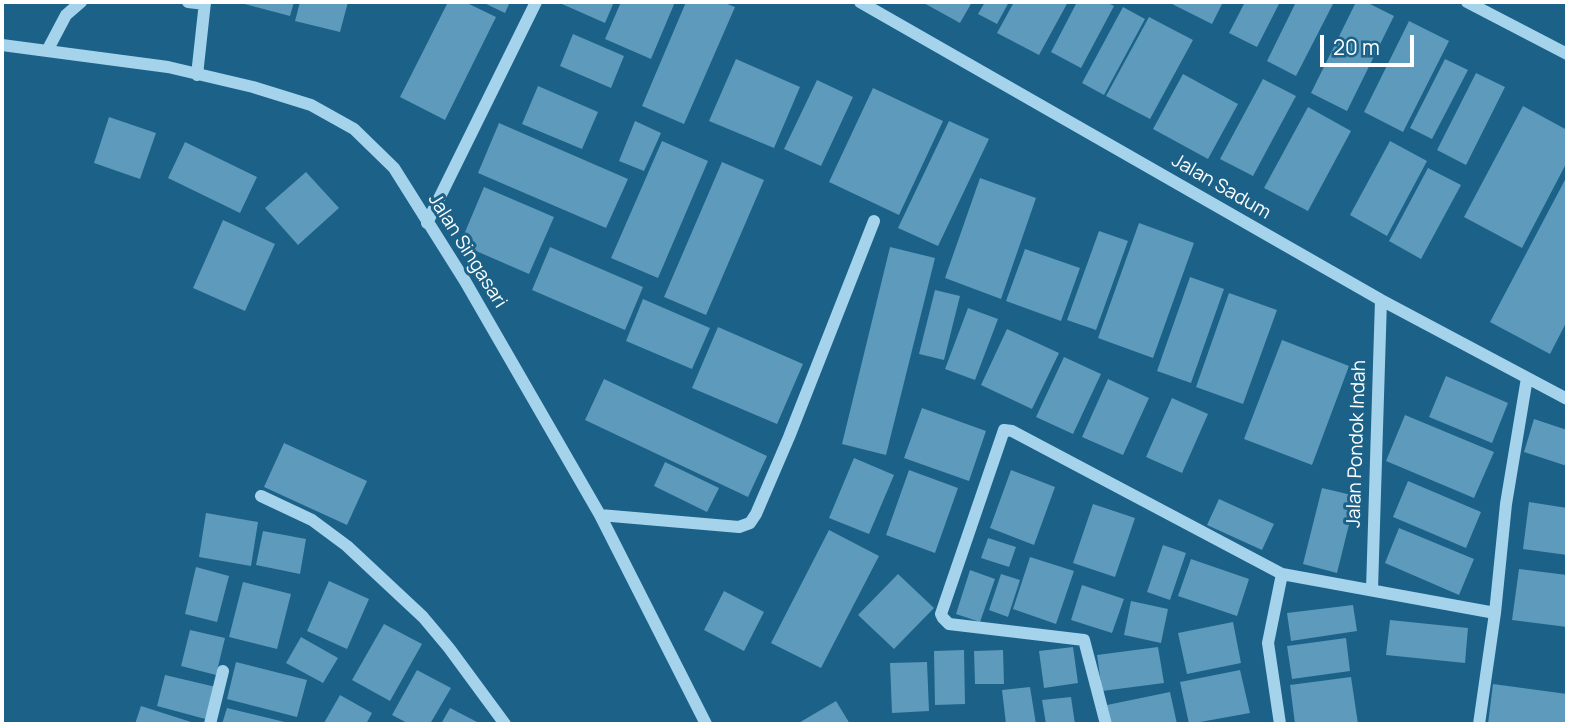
<!DOCTYPE html>
<style>
body{margin:0}
#map{position:relative;width:1569px;height:726px;overflow:hidden;background:#1b6188;font-family:Manrope,sans-serif}
canvas{display:block}
.frame{position:absolute;inset:0;border:4px solid #fff;pointer-events:none}
.scale{position:absolute;left:1320px;top:35px;width:94px;height:32px;box-sizing:border-box;border:4px solid #fff;border-top:0;padding-left:9px;font-size:21px;line-height:24px;white-space:nowrap;color:#fff;-webkit-text-stroke:5px #1b6188;paint-order:stroke}
</style>
<div id="map">
<canvas width="1569" height="726"></canvas>
<div class="frame"></div>
<div class="scale">20 m</div>
</div>
<script>
const ctx = document.querySelector('canvas').getContext('2d');
ctx.lineJoin = 'round';
function paint(path, color) { ctx.fillStyle = color; ctx.fill(path, 'evenodd'); }
const shape = rows => new Path2D(rows.map(r => 'M' + r).join(''));
function strokePath(path, color, width, dash) { ctx.strokeStyle = color; ctx.lineWidth = width; ctx.lineCap = dash ? 'butt' : 'round'; ctx.setLineDash(dash || []); ctx.stroke(path); }
function write(font, color, halo, rows, align = 'center') {
  ctx.font = font + ' Manrope,sans-serif'; ctx.lineWidth = 6; ctx.setLineDash([]); ctx.textBaseline = 'middle'; ctx.strokeStyle = halo; ctx.fillStyle = color; for (const [text, x, y, turn = 0] of rows) {
    ctx.save(); ctx.translate(x, y); ctx.rotate((+turn || 0) * Math.PI / 180); ctx.textAlign = isNaN(turn) ? turn : align; if (halo) ctx.strokeText(text, 0, 0); ctx.fillText(text, 0, 0); ctx.restore();
  }
}
const building = shape([
 [237,2,294,2,290,16],
 [300,2,348,2,340,32,295,21],
 [448,2,465,2,496,17,445,120,400,97],
 [482,2,510,2,505,13],
 [563,2,614,2,605,23,562,4],
 [621,2,675,2,651,59,605,39],
 [686,2,722,2,735,7,684,124,642,106],
 [922,2,972,2,960,23],
 [985,2,1009,2,997,24,978,14],
 [1014,2,1068,2,1039,55,997,33],
 [1077,2,1106,2,1114,6,1081,68,1051,52],
 [1168,2,1223,2,1212,24],
 [1245,2,1280,2,1257,47,1229,33],
 [1296,2,1334,2,1296,76,1267,61],
 [1356,2,1366,2,1394,16,1347,111,1311,93],
 [1123,7,1145,19,1104,95,1082,83],
 [1149,17,1193,40,1150,119,1106,96],
 [1409,21,1449,41,1403,132,1364,112],
 [573,34,624,56,611,88,560,66],
 [736,59,800,87,774,148,709,121],
 [1445,59,1468,70,1432,139,1410,128],
 [1476,73,1505,87,1466,165,1437,150],
 [1183,74,1238,104,1208,159,1153,129],
 [1263,79,1296,96,1253,176,1220,159],
 [817,80,853,97,821,166,784,149],
 [538,86,598,112,582,149,522,124],
 [873,88,943,121,899,215,829,182],
 [1523,106,1567,130,1567,162,1522,248,1464,217],
 [1308,107,1351,131,1308,211,1264,188],
 [109,117,156,133,140,179,94,163],
 [635,121,661,133,644,171,619,161],
 [949,121,989,139,938,246,898,228],
 [499,123,628,179,606,228,478,173],
 [662,141,708,161,658,278,611,258],
 [1390,141,1427,161,1387,236,1350,215],
 [185,142,257,177,240,213,168,178],
 [722,162,764,180,706,315,664,297],
 [1428,168,1461,185,1421,259,1389,241],
 [306,172,339,208,298,245,265,208],
 [1567,176,1567,321,1550,354,1490,322],
 [980,178,1036,198,1001,299,945,278],
 [484,187,554,217,529,274,460,244],
 [223,220,275,244,245,311,193,288],
 [1139,223,1194,243,1153,358,1098,338],
 [1099,231,1128,241,1096,330,1067,320],
 [550,247,643,287,625,330,532,290],
 [890,247,935,258,886,455,842,444],
 [1025,249,1080,268,1061,321,1006,301],
 [1190,277,1224,289,1191,383,1157,371],
 [935,290,960,296,944,360,919,354],
 [1229,293,1277,310,1243,404,1196,387],
 [643,299,710,328,692,369,626,341],
 [968,308,998,319,975,380,945,369],
 [718,327,803,364,777,424,692,388],
 [1007,329,1059,353,1032,409,981,385],
 [1282,340,1349,366,1312,465,1244,439],
 [1064,357,1101,374,1073,434,1036,417],
 [1446,376,1508,403,1492,443,1429,417],
 [604,379,767,456,748,497,585,420],
 [1108,379,1149,398,1123,455,1082,437],
 [1172,398,1208,414,1182,473,1146,457],
 [922,408,986,431,969,481,904,458],
 [1405,415,1494,452,1474,498,1386,461],
 [1534,419,1567,430,1567,466,1524,452],
 [284,443,367,481,347,525,264,487],
 [854,458,894,475,869,534,829,518],
 [665,462,719,488,707,512,654,486],
 [909,470,958,488,935,553,886,535],
 [1011,470,1055,487,1034,545,990,528],
 [1408,481,1481,512,1466,548,1393,517],
 [1322,488,1356,496,1337,573,1303,564],
 [1219,499,1274,524,1262,550,1207,525],
 [1529,502,1567,508,1567,555,1523,549],
 [1093,504,1135,518,1115,577,1073,563],
 [206,513,258,522,251,566,199,557],
 [1399,528,1474,559,1459,595,1385,563],
 [829,530,879,556,821,668,771,643],
 [263,531,306,539,300,574,256,565],
 [988,538,1016,547,1009,567,981,558],
 [1163,545,1186,553,1170,600,1147,592],
 [1030,557,1074,571,1056,624,1013,609],
 [1191,559,1249,579,1237,616,1178,596],
 [196,567,229,576,217,622,185,614],
 [1519,569,1567,575,1567,627,1512,620],
 [970,570,995,579,980,622,956,614],
 [898,574,934,608,894,649,858,615],
 [1001,574,1020,580,1008,617,989,610],
 [329,581,369,599,347,649,307,631],
 [243,582,291,594,277,649,229,637],
 [1082,585,1124,599,1112,633,1071,620],
 [724,591,764,612,744,651,704,630],
 [1131,601,1168,609,1161,643,1124,635],
 [1353,605,1357,631,1291,641,1287,613],
 [1390,620,1468,628,1465,663,1386,655],
 [1233,622,1241,663,1187,674,1178,633],
 [384,624,422,644,390,701,352,680],
 [190,630,225,638,216,675,181,666],
 [301,637,338,658,323,683,286,663],
 [1346,638,1350,671,1292,679,1287,646],
 [1073,647,1078,683,1044,688,1039,651],
 [1158,647,1164,683,1102,691,1097,655],
 [964,650,965,704,935,705,934,651],
 [1003,650,1004,684,975,684,974,651],
 [236,662,307,680,297,717,227,699],
 [927,662,929,711,892,713,890,663],
 [417,670,451,688,430,724,409,724,392,715],
 [1240,670,1250,713,1189,724,1180,682],
 [165,675,216,687,209,720,157,706],
 [1351,677,1358,724,1295,724,1290,685],
 [1493,684,1567,694,1567,724,1488,724],
 [1030,687,1036,724,1006,724,1002,690],
 [1170,692,1177,724,1112,724,1107,705],
 [340,695,372,713,366,724,324,723],
 [1071,697,1075,724,1046,724,1042,700],
 [836,701,850,724,797,724],
 [141,706,191,722,190,724,135,724],
 [227,708,289,723,289,724,222,724],
 [450,708,481,724,441,724]
]);
const minor = shape([
 [188,2,205,4],
 [860,2,1381,300,1567,399],
 [1467,2,1567,54],
 [2,45,168,67,253,87,311,105,354,129,394,168,465,281,600,515,706,724],
 [47,51,66,15,81,2],
 [197,75,205,2],
 [427,223,536,2],
 [261,496,312,520,347,546,423,617,449,648,505,724],
 [600,515,739,527,750,523,756,514,789,437,874,221],
 [1372,589,1381,300],
 [210,724,223,671],
 [1106,724,1084,640,949,624,943,618,941,614,1004,430,1012,431,1282,574,1495,613],
 [1280,724,1268,643,1282,574],
 [1479,724,1495,613,1506,504,1527,378]
]);
const streetNames = [
 ["Jalan Sadum",1221,187,30],
 ["Jalan Singasari",467,251,58],
 ["Jalan Pondok Indah",1357,444,-88]
];
paint(building, '#5d9abb');
strokePath(minor, '#a5d3ec', 12);
write('19px', '#fff', '#1b6188', streetNames);
</script>
